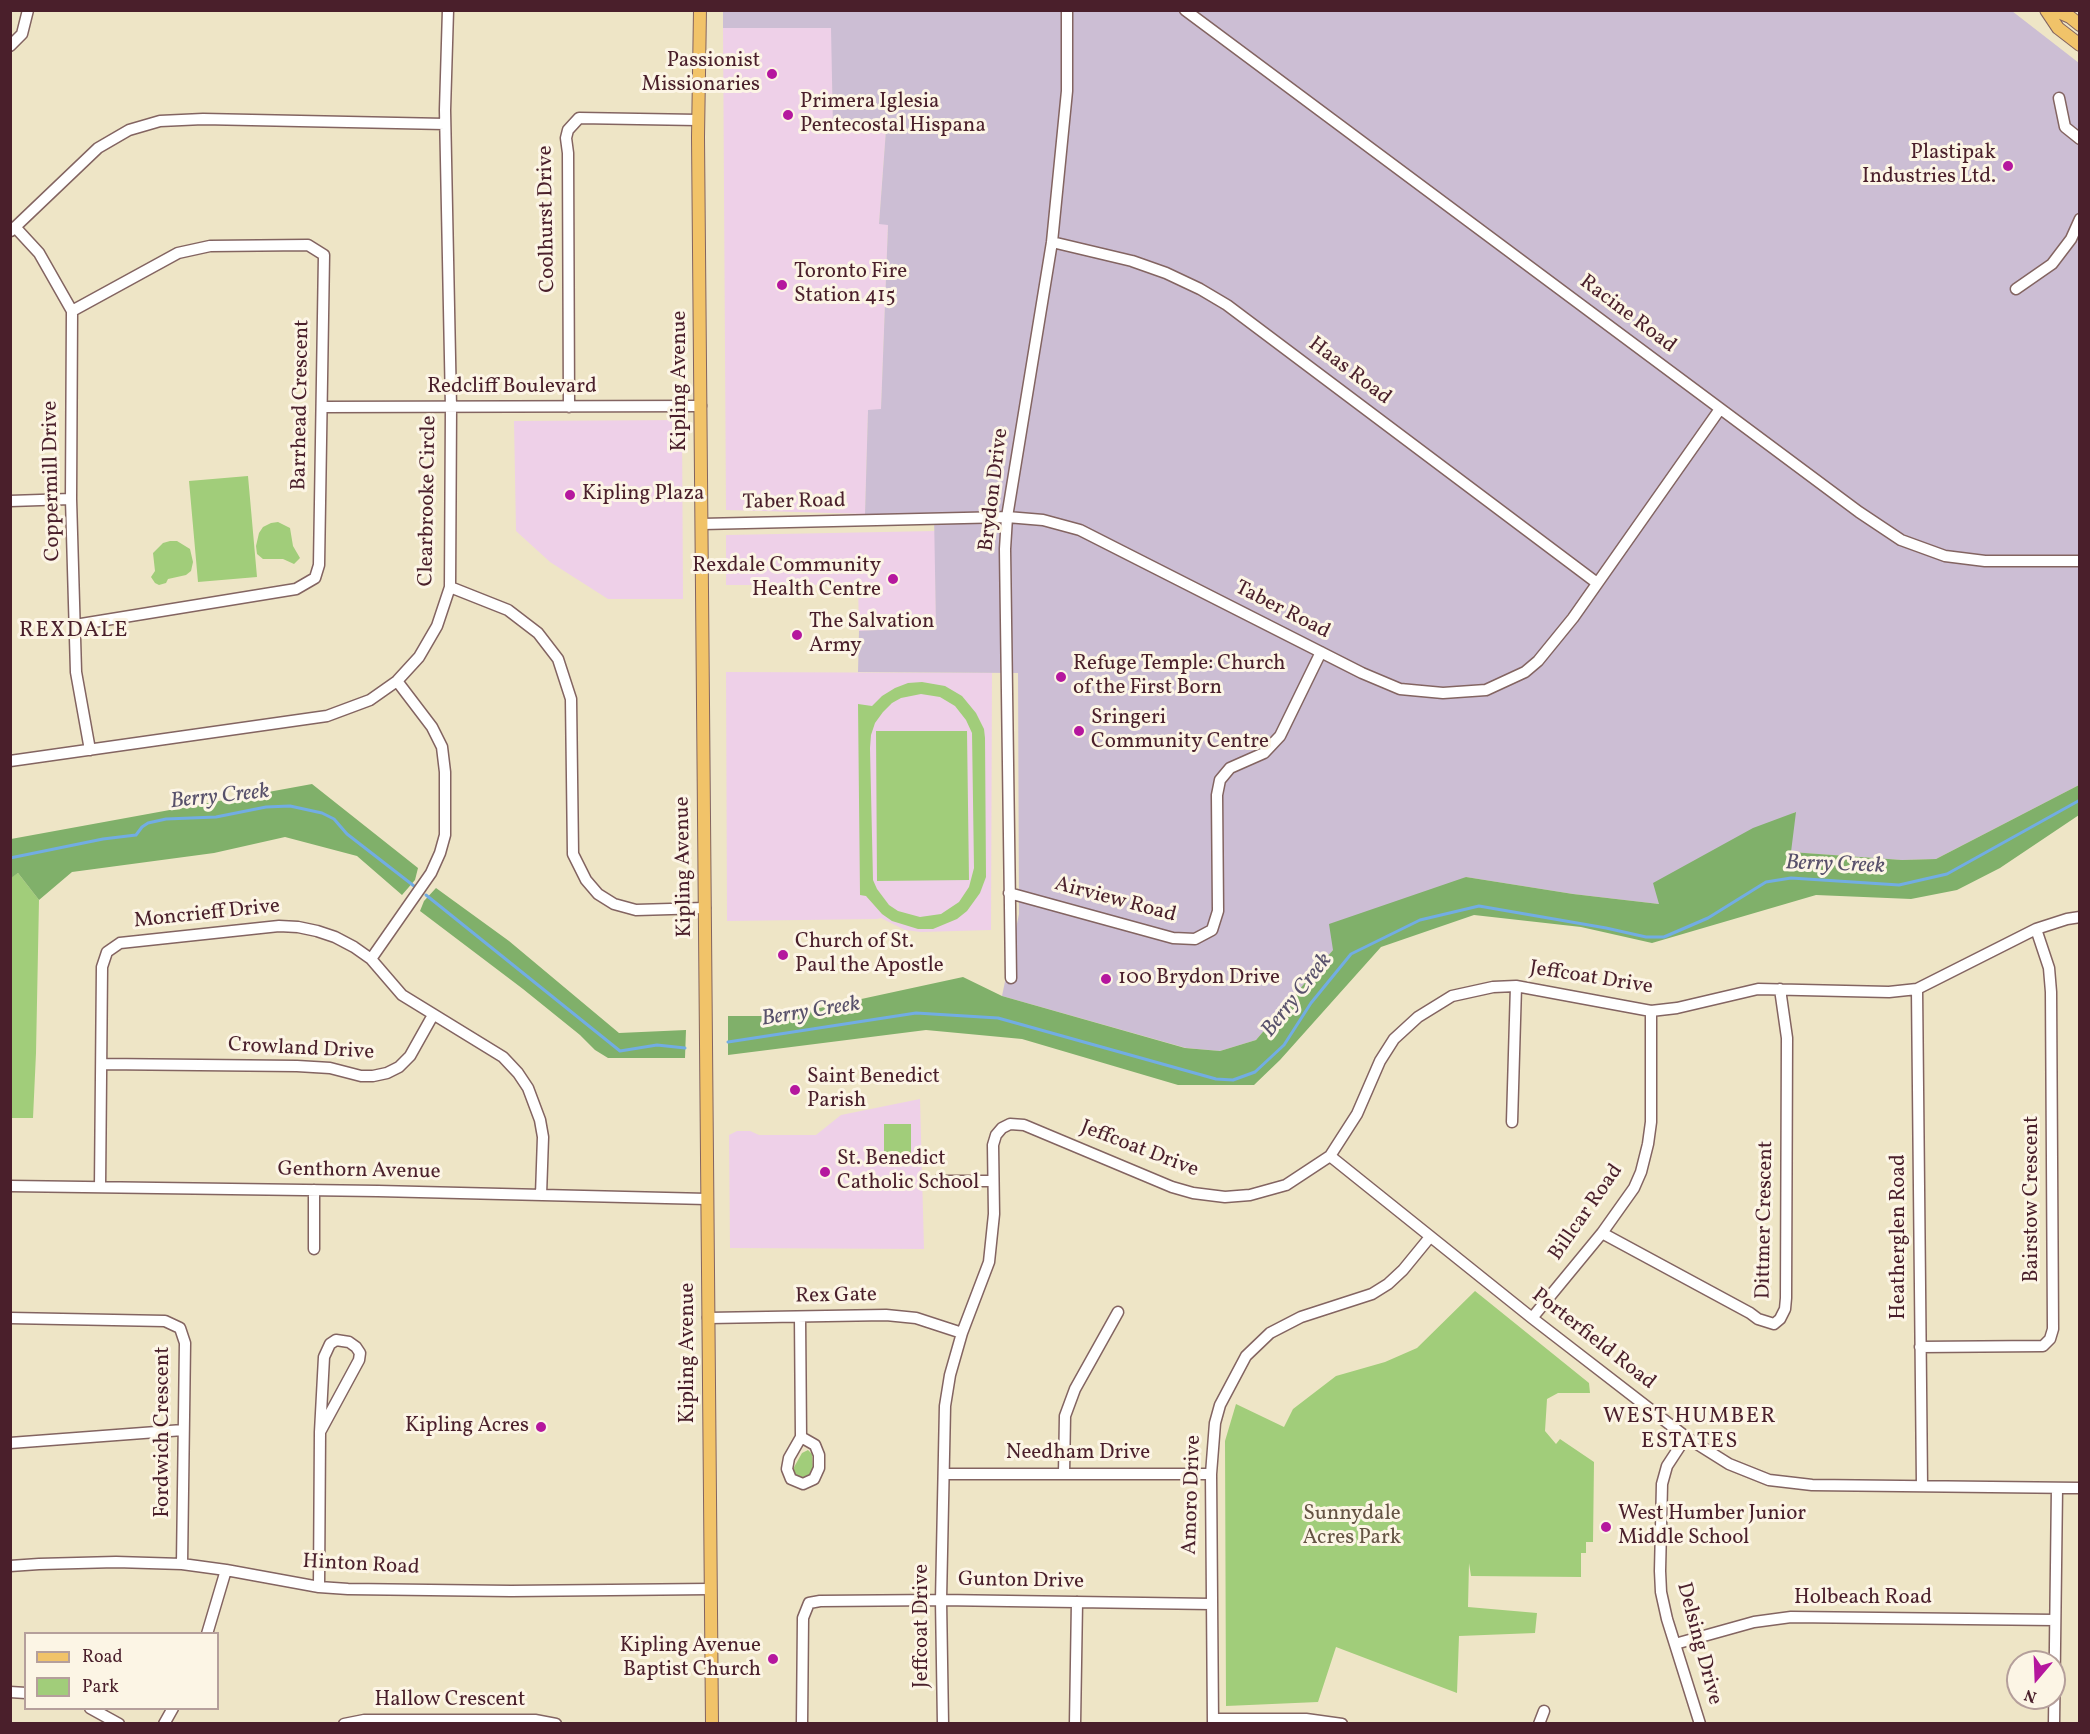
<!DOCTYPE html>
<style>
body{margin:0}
#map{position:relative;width:2090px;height:1734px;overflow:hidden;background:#eee5c6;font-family:Vollkorn,serif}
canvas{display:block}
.frame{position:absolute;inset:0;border:12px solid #4a1f2b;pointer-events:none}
.legend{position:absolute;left:24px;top:1632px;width:195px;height:78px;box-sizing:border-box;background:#fcf5e5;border:2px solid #b59f9b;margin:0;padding:8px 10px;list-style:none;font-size:18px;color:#4a1f2b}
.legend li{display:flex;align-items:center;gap:12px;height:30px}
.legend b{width:30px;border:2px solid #b59f9b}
.north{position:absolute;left:2006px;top:1650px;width:60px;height:60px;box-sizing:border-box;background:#fcf5e5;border:2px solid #b59f9b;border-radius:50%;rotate:199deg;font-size:16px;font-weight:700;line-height:24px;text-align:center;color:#4a1f2b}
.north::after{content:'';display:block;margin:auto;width:21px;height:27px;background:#b5179e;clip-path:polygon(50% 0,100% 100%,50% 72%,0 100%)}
</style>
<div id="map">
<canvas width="2090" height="1734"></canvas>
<div class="frame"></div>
<ul class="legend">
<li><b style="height:8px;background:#f1c369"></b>Road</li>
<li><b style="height:16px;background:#a1cd7a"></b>Park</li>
</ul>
<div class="north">N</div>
</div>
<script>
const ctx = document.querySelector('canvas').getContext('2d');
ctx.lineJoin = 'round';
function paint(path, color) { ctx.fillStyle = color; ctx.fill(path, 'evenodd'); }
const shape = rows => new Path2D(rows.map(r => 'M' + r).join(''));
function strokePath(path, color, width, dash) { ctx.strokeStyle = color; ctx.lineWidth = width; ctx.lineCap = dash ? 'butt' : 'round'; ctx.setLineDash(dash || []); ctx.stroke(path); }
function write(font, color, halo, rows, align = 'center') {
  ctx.font = font + ' Vollkorn,serif'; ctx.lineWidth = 6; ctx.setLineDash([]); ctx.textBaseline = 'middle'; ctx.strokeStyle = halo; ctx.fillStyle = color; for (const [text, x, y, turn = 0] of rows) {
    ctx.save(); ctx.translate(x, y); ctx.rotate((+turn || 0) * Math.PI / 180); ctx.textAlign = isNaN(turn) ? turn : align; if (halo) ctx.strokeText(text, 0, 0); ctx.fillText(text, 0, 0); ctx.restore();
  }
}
const built = shape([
 [723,28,832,28,833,130,886,130,879,224,888,224,881,410,868,411,865,514,726,510],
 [682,420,683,599,608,599,550,562,516,531,514,421],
 [935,531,936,627,859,631,858,585,726,585,726,535],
 [726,672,992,673,991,930,921,932,905,930,881,918,877,919,727,921],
 [920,1099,924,1249,730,1248,729,1135,737,1131,750,1131,759,1135,816,1135,841,1115]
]);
const industrial = shape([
 [723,10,2012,11,2079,63,2079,785,1936,859,1902,860,1790,852,1795,812,1659,904,1573,894,1466,877,1333,950,1256,1040,1220,1051,1186,1048,1002,996,1019,914,1018,673,858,672,859,631,936,627,934,514,865,514,868,410,881,409,888,225,879,224,886,130,833,130,831,28,723,28]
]);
const green = shape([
 [248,476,257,577,198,582,189,481],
 [278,522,290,528,293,546,300,558,294,564,283,559,263,559,257,554,256,546,259,533,263,527,271,523],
 [170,541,177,541,190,549,193,562,191,571,186,575,168,579,166,583,159,585,155,583,151,577,155,571,153,553,163,543],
 [922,682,945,686,962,696,976,713,984,729,985,738,986,877,980,893,967,911,957,919,933,929,918,929,892,921,882,914,866,896,860,895,858,704,872,706,882,696,895,688,908,683],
 [921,694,940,697,955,706,966,720,972,733,974,868,969,887,959,902,941,914,920,917,898,911,889,905,877,889,873,880,870,748,871,735,875,723,883,712,892,703,901,698],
 [876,731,967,731,969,880,877,881],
 [18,873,39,900,36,1053,33,1118,11,1118,10,878],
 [884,1124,911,1124,911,1158,884,1158],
 [1475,1291,1589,1383,1590,1393,1558,1393,1547,1399,1545,1431,1556,1444,1560,1439,1594,1462,1593,1542,1586,1542,1586,1553,1581,1553,1581,1577,1471,1576,1469,1563,1468,1607,1537,1613,1535,1633,1459,1636,1457,1693,1336,1647,1318,1702,1226,1706,1225,1441,1236,1404,1284,1427,1293,1409,1336,1376,1385,1362,1417,1348],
 [808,1450,812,1454,813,1471,811,1477,806,1480,794,1475,793,1469,802,1453]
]);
const forest = shape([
 [312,784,418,868,415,880,402,895,357,856,285,837,214,853,72,872,39,900,18,873,11,878,11,839],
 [2079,785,2079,815,2000,868,1957,890,1911,899,1816,895,1652,943,1581,927,1474,915,1381,947,1280,1060,1254,1085,1178,1085,1022,1039,926,1030,728,1055,728,1016,762,1016,792,1014,963,977,1002,996,1185,1048,1220,1051,1256,1040,1333,950,1329,924,1466,877,1573,894,1659,904,1653,883,1753,828,1796,812,1791,852,1902,860,1936,859],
 [436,888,509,941,619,1033,686,1030,685,1058,608,1058,595,1050,580,1035,523,989,420,911,424,901]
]);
const stream = shape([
 [10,858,103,839,136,835,142,827,148,823,166,819,216,817,266,807,290,806,322,813,334,819,347,834,414,886],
 [426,895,620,1051,657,1045,685,1048],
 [728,1042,916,1013,998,1018,1216,1079,1233,1080,1255,1072,1284,1045,1311,1003,1351,954,1420,920,1479,906,1606,928,1646,937,1664,937,1708,918,1766,882,1791,878,1899,885,1947,874,2080,800]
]);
const minor = shape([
 [1185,10,1859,512,1901,540,1945,556,1985,561,2080,561],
 [10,46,22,34,28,10],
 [2059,98,2065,127,2080,139],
 [15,227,39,253,72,311,71,499,76,672,90,750],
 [11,231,98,148,129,130,160,121,203,119,445,124],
 [1052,242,1132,261,1166,273,1200,289,1227,305,1597,583],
 [2016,289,2052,264,2071,239,2080,219],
 [72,311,178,253,210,246,308,245,324,255,319,565,315,578,296,589,75,625],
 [323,407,701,406],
 [569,407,568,153,566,138,568,130,579,118,698,120],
 [10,501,71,499],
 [702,524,1007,517,1043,520,1080,530,1362,673,1400,689,1443,693,1486,690,1525,672,1538,661,1573,618,1720,409],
 [450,587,508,610,538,633,558,659,571,699,573,854,586,880,598,894,614,904,636,910,705,908],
 [10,761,327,716,370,700,397,681,419,657,437,626,450,587,451,407,445,110,448,10],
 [1009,893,1173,938,1195,939,1212,930,1218,911,1217,795,1220,780,1230,768,1264,753,1280,736,1321,652],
 [371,959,431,873,440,853,445,835,445,772,442,747,432,727,397,681],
 [1011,978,1005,549,1007,517,1052,242,1067,91,1067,10],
 [1917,989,1922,1485],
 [102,1064,297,1066,330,1068,361,1076,373,1076,387,1073,399,1067,410,1056,433,1015],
 [1512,1122,1516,986],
 [1330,1156,1532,1318,1686,1437,1729,1464,1769,1480,1812,1485,2080,1488],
 [937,1181,992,1181],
 [10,1186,378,1191,707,1199],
 [100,1187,102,967,107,952,120,943,279,926,298,927,317,931,335,937,354,947,371,959,402,995,503,1057,518,1073,528,1088,540,1120,543,1137,541,1195],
 [1602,1233,1750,1313,1758,1319,1774,1324,1780,1319,1785,1309,1786,1298,1787,1038,1780,989],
 [314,1249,314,1190],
 [800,1317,801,1437,789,1458,787,1469,791,1479,803,1484,814,1479,819,1468,819,1455,815,1445,801,1437],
 [10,1318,165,1321,180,1328,185,1343,182,1564],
 [708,1318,886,1315,916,1318,962,1333],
 [1532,1318,1602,1233,1634,1188,1641,1172,1648,1144,1651,1122,1651,1011],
 [1920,1347,2043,1346,2050,1339,2053,1329,2051,992,2049,968,2036,929],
 [1686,1437,1667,1466,1662,1484,1660,1571,1661,1592,1667,1619,1700,1724],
 [10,1443,183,1430],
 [945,1474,1211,1474],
 [1064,1474,1065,1416,1075,1389,1118,1312],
 [10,1566,39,1564,116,1562,182,1564,226,1570,319,1587,348,1589,511,1591,710,1589],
 [319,1587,320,1432,324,1357,330,1344,336,1340,349,1342,356,1347,360,1353,359,1360,320,1432],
 [207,1634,226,1570],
 [1675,1644,1754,1622,1791,1617,2055,1620],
 [10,1692,26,1693],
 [90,1708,119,1724],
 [1213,1719,1306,1719,1342,1724],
 [164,1724,173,1708],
 [344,1724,364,1720,535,1720,556,1724],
 [802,1724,803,1618,809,1603,820,1601,941,1600,1211,1604],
 [943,1724,941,1600,945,1406,950,1375,962,1333,989,1262,994,1214,993,1145,996,1135,1002,1128,1010,1124,1024,1125,1172,1187,1193,1193,1225,1197,1250,1195,1286,1185,1330,1156,1357,1114,1380,1061,1394,1039,1418,1017,1452,996,1493,987,1516,986,1651,1011,1677,1008,1758,989,1889,992,1917,989,2036,929,2067,919,2080,917],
 [1075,1724,1077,1602],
 [1213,1724,1211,1474,1215,1423,1220,1405,1246,1356,1270,1333,1301,1317,1372,1294,1388,1284,1403,1270,1430,1237],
 [1539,1724,1544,1711],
 [2054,1724,2057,1488]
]);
const major = shape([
 [700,10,698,137,712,1724],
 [2046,10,2058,28,2080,45],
 [2054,10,2070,17,2080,25]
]);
const markers = [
 [772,74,6,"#b5179e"],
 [788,115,6,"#b5179e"],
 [2008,166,6,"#b5179e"],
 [782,285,6,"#b5179e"],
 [570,495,6,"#b5179e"],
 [893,579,6,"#b5179e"],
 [797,635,6,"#b5179e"],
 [1061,677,6,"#b5179e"],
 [1079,731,6,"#b5179e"],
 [783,955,6,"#b5179e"],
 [1106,979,6,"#b5179e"],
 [795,1090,6,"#b5179e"],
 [825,1172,6,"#b5179e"],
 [541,1427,6,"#b5179e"],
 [1606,1527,6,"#b5179e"],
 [773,1659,6,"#b5179e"]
];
const poiNames = [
 ["Passionist",760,62,"right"],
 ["Missionaries",760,86,"right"],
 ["Primera Iglesia",800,103],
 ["Pentecostal Hispana",800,127],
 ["Plastipak",1996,154,"right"],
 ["Industries Ltd.",1996,178,"right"],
 ["Toronto Fire",794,273],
 ["Station 415",794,297],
 ["Kipling Plaza",582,495],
 ["Rexdale Community",881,567,"right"],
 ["Health Centre",881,591,"right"],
 ["The Salvation",809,623],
 ["Army",809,647],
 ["Refuge Temple: Church",1073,665],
 ["of the First Born",1073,689],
 ["Sringeri",1091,719],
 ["Community Centre",1091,743],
 ["Church of St.",795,943],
 ["Paul the Apostle",795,967],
 ["100 Brydon Drive",1118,979],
 ["Saint Benedict",807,1078],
 ["Parish",807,1102],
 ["St. Benedict",837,1160],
 ["Catholic School",837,1184],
 ["Kipling Acres",529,1427,"right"],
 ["West Humber Junior",1618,1515],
 ["Middle School",1618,1539],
 ["Kipling Avenue",761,1647,"right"],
 ["Baptist Church",761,1671,"right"]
];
const streetNames = [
 ["Coolhurst Drive",548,219,-91],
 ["Racine Road",1627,315,37],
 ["Haas Road",1349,372,37],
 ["Kipling Avenue",681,381,-90],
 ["Redcliff Boulevard",512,388],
 ["Barrhead Crescent",302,405,-89],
 ["Coppermill Drive",53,481,-91],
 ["Brydon Drive",995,490,-83],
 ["Clearbrooke Circle",429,501,-89],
 ["Taber Road",794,503,-1],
 ["Taber Road",1282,611,27],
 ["Kipling Avenue",685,867,-91],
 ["Airview Road",1115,901,15],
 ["Moncrieff Drive",207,915,-6],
 ["Jeffcoat Drive",1591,979,9],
 ["Crowland Drive",301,1050,3],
 ["Jeffcoat Drive",1139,1150,21],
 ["Genthorn Avenue",359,1172,1],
 ["Bairstow Crescent",2033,1199,-90],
 ["Billcar Road",1587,1213,-55],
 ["Dittmer Crescent",1766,1220,-89],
 ["Heatherglen Road",1900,1237,-90],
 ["Rex Gate",836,1297,-1],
 ["Porterfield Road",1593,1340,38],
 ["Kipling Avenue",689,1353,-90],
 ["Fordwich Crescent",164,1432,-90],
 ["Needham Drive",1078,1454],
 ["Amoro Drive",1193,1495,-88],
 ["Hinton Road",361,1566,3],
 ["Gunton Drive",1021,1582,1],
 ["Holbeach Road",1863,1599],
 ["Jeffcoat Drive",923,1626,-90],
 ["Delsing Drive",1698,1644,75],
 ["Hallow Crescent",450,1701]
];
const parkNames = [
 ["Sunnydale",1352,1515],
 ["Acres Park",1352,1539]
];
const neighbourhoodNames = [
 ["REXDALE",74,632],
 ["WEST HUMBER",1690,1418],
 ["ESTATES",1690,1443]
];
const waterNames = [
 ["Berry Creek",220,798,-6],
 ["Berry Creek",1835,866,2],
 ["Berry Creek",1298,996,-52],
 ["Berry Creek",811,1013,-9]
];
paint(built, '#eed0e8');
paint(industrial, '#ccbed4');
paint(green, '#a1cd7a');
paint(forest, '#80b06a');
strokePath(stream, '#72ade3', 3);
strokePath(minor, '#836461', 13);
strokePath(major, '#836461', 14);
strokePath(minor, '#fff', 10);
strokePath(major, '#f1c369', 12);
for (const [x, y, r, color] of markers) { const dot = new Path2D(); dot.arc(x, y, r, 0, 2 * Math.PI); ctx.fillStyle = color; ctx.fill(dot); strokePath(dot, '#fcf5e5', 2); }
write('21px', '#4a1f2b', '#fcf5e5', poiNames, 'left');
write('21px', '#4a1f2b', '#fcf5e5', streetNames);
write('21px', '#645343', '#fcf5e5', parkNames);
ctx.letterSpacing = '1.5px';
write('22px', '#4a1f2b', '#fcf5e5', neighbourhoodNames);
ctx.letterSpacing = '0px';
write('italic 22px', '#58516b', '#fcf5e5', waterNames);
</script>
